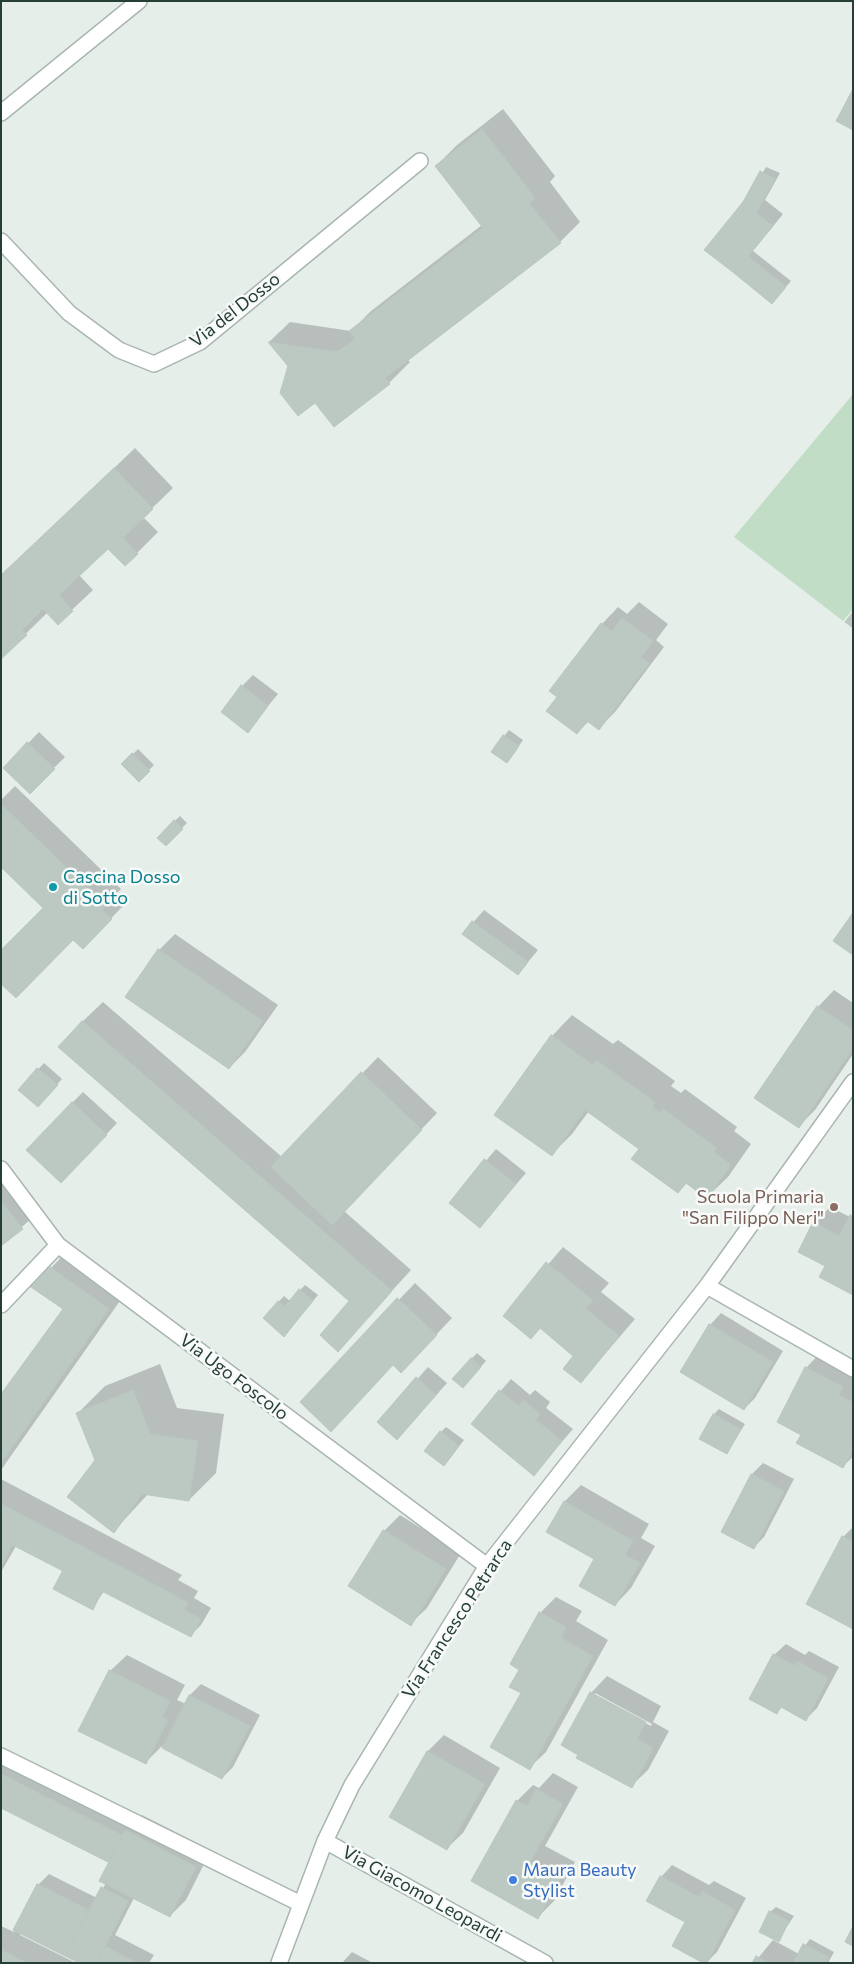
<!DOCTYPE html>
<style>
body{margin:0}
#map{position:relative;width:854px;height:1964px;overflow:hidden;background:#e6eeea;font-family:Commissioner,sans-serif}
canvas{display:block}
.frame{position:absolute;inset:0;border:2px solid #263f36;pointer-events:none}
</style>
<div id="map">
<canvas width="854" height="1964"></canvas>
<div class="frame"></div>
</div>
<script>
const ctx = document.querySelector('canvas').getContext('2d');
ctx.lineJoin = 'round';
function paint(path, color) { ctx.fillStyle = color; ctx.fill(path, 'evenodd'); }
const shape = rows => new Path2D(rows.map(r => 'M' + r).join(''));
function strokePath(path, color, width, dash) { ctx.strokeStyle = color; ctx.lineWidth = width; ctx.lineCap = dash ? 'butt' : 'round'; ctx.setLineDash(dash || []); ctx.stroke(path); }
function write(font, color, halo, rows, align = 'center') {
  ctx.font = font + ' Commissioner,sans-serif'; ctx.lineWidth = 5; ctx.setLineDash([]); ctx.textBaseline = 'middle'; ctx.strokeStyle = halo; ctx.fillStyle = color; for (const [text, x, y, turn = 0] of rows) {
    ctx.save(); ctx.translate(x, y); ctx.rotate((+turn || 0) * Math.PI / 180); ctx.textAlign = isNaN(turn) ? turn : align; if (halo) ctx.strokeText(text, 0, 0); ctx.fillText(text, 0, 0); ctx.restore();
  }
}
const green = shape([
 [853,394,853,609,843,621,734,537]
]);
const shadow = shape([
 [503,109,555,176,550,182,580,222,560,242,408,360,410,362,389,383,334,425,269,342,290,322,351,331,371,311,482,225,436,166,457,145],
 [766,167,780,173,765,200,783,214,753,251,791,281,772,303,706,249,744,203],
 [135,448,173,488,143,517,158,532,125,565,108,547,79,575,93,590,58,623,48,612,1,658,1,576],
 [639,602,668,624,656,640,664,647,615,712,599,728,589,721,577,733,559,696,551,690,602,624,618,607,627,614],
 [253,675,278,694,247,731,242,686],
 [509,730,523,740,512,756,504,736],
 [39,732,65,757,30,792,4,768],
 [138,749,154,765,139,780,123,764],
 [15,786,121,889,117,893,127,902,83,947,1,865,1,800],
 [180,816,187,823,166,844,158,837],
 [484,910,538,950,518,974,463,934],
 [175,934,278,1005,245,1052,229,1068,126,997,159,950],
 [834,990,853,1003,853,1054,815,1110,798,1127,756,1098,818,1007],
 [103,1002,282,1157,378,1057,437,1113,344,1211,411,1270,338,1350,351,1301,82,1022],
 [572,1015,613,1044,618,1040,675,1081,671,1086,681,1093,685,1089,737,1127,734,1131,751,1144,728,1177,707,1197,687,1183,678,1191,641,1149,589,1111,572,1134,552,1154,552,1036],
 [44,1063,62,1079,43,1100,20,1089],
 [83,1092,117,1123,72,1171,72,1103],
 [496,1149,526,1173,480,1226,451,1202],
 [1,1164,39,1212,1,1245],
 [830,1207,850,1217,853,1215,853,1294,826,1266,814,1223],
 [71,1247,129,1288,1,1470,1,1396,65,1308,51,1268],
 [563,1247,609,1283,601,1292,635,1319,581,1382,575,1355,541,1327,531,1338,504,1316],
 [415,1283,452,1318,417,1355,301,1402],
 [305,1285,318,1295,289,1330,264,1318,284,1296,290,1301],
 [721,1313,783,1351,755,1398,744,1409,710,1325],
 [822,1351,853,1367,853,1457,843,1466,803,1434,806,1368],
 [477,1353,486,1361,468,1381,471,1359],
 [160,1364,177,1408,224,1414,216,1473,189,1500,148,1494,114,1531,96,1460,78,1413,105,1386],
 [428,1367,447,1383,408,1427,379,1422],
 [511,1379,530,1395,535,1390,550,1402,546,1408,573,1429,534,1474,472,1424],
 [719,1409,745,1424,727,1453,714,1414],
 [446,1427,464,1440,449,1459,441,1432],
 [763,1463,794,1479,764,1537,753,1548,722,1531,752,1474],
 [1,1479,182,1575,178,1580,198,1591,194,1598,211,1608,201,1625,190,1636,104,1591,93,1608,64,1570,16,1546,1,1572],
 [581,1485,649,1524,641,1538,655,1546,631,1588,615,1605,596,1559,547,1531,565,1501],
 [400,1515,461,1553,427,1608,410,1624,384,1531],
 [853,1527,853,1627,843,1537],
 [556,1597,582,1611,576,1621,608,1640,546,1752,529,1768,521,1669,540,1613],
 [786,1644,805,1655,809,1651,839,1667,817,1708,806,1719,782,1707,777,1712,774,1655],
 [127,1655,185,1685,177,1700,186,1704,190,1695,201,1684,260,1715,233,1767,222,1778,162,1746,145,1763,110,1671],
 [607,1676,661,1706,653,1722,669,1731,648,1770,631,1786,591,1693],
 [595,1693,652,1724,651,1726,595,1696],
 [444,1735,500,1768,463,1833,446,1849,390,1816,428,1751],
 [1,1749,138,1819,142,1815,211,1850,186,1900,170,1916,134,1898,115,1935,154,1955,149,1963,81,1963,21,1933,20,1935,76,1963,1,1963,1,1926,14,1932,38,1885,49,1874,97,1898,106,1883,110,1861,1,1806],
 [553,1773,578,1787,545,1846,575,1862,554,1901,538,1917,517,1801,533,1785,539,1788],
 [672,1865,709,1885,714,1881,746,1898,717,1952,706,1963,687,1922,661,1877],
 [776,1907,794,1916,778,1940,770,1912],
 [810,1939,834,1952,828,1963,754,1963,773,1940,799,1954],
 [352,1952,373,1963,342,1963]
]);
const building = shape([
 [853,89,853,130,836,121,853,89],
 [482,129,535,198,529,203,561,243,385,378,390,384,334,427,315,403,298,416,280,393,288,366,268,342,337,352,355,339,349,331,483,228,435,166,482,129],
 [760,171,775,179,756,213,743,202,760,171],
 [743,202,773,226,734,273,704,250,743,202],
 [748,256,786,287,772,304,734,273,748,256],
 [114,468,153,509,123,538,138,554,125,566,108,549,59,595,73,611,58,625,43,609,22,630,27,635,1,659,1,575,114,468],
 [853,612,853,628,845,622,853,612],
 [622,618,653,641,641,657,649,663,599,730,587,721,577,734,546,711,557,697,549,691,601,623,612,631,622,618],
 [241,685,268,706,248,733,221,712,241,685],
 [503,735,519,746,507,763,491,752,503,735],
 [27,742,55,769,30,794,3,768,27,742],
 [132,753,150,771,139,782,121,764,132,753],
 [1,804,106,906,102,910,112,919,83,949,73,940,16,998,1,984,1,950,43,908,1,867,1,804],
 [174,820,183,829,166,846,157,838,174,820],
 [852,914,853,915,853,955,833,941,852,914],
 [472,921,528,962,518,975,462,934,472,921],
 [158,949,263,1021,229,1069,125,997,158,949],
 [817,1006,853,1030,853,1048,799,1128,754,1098,817,1006],
 [82,1021,392,1291,338,1352,320,1335,349,1301,58,1047,82,1021],
 [551,1035,593,1065,596,1060,655,1102,652,1107,660,1113,663,1109,717,1148,714,1152,731,1165,707,1199,686,1183,678,1193,631,1159,639,1149,585,1110,552,1156,494,1115,551,1035],
 [37,1068,58,1085,38,1107,18,1090,37,1068],
 [361,1072,422,1130,332,1225,271,1167,361,1072],
 [72,1102,107,1135,61,1183,26,1150,72,1102],
 [484,1159,516,1184,480,1228,449,1203,484,1159],
 [1,1201,23,1229,1,1246,1,1201],
 [850,1215,853,1217,853,1295,819,1277,825,1266,798,1252,813,1222,839,1236,850,1215],
 [546,1262,593,1300,586,1309,619,1336,581,1383,563,1369,573,1356,540,1328,531,1339,503,1316,546,1262],
 [50,1267,109,1309,1,1463,1,1394,63,1309,31,1287,50,1267],
 [299,1289,313,1301,299,1318,285,1306,299,1289],
 [397,1298,437,1335,401,1373,393,1365,331,1432,300,1402,397,1298],
 [278,1301,299,1318,284,1337,263,1318,278,1301],
 [709,1324,773,1362,744,1410,680,1372,709,1324],
 [471,1358,481,1367,463,1388,452,1379,471,1358],
 [805,1367,843,1387,839,1395,853,1403,853,1450,843,1468,796,1443,801,1435,777,1422,805,1367],
 [416,1377,436,1395,397,1440,377,1422,416,1377],
 [133,1390,150,1434,198,1441,189,1501,142,1494,114,1533,67,1497,95,1460,76,1413,133,1390],
 [499,1390,519,1406,523,1400,540,1414,536,1420,562,1441,534,1476,471,1424,499,1390],
 [713,1414,741,1429,727,1454,699,1439,713,1414],
 [440,1431,459,1446,444,1466,424,1451,440,1431],
 [751,1474,784,1491,754,1549,721,1532,751,1474],
 [564,1501,633,1541,625,1555,640,1563,615,1606,579,1586,594,1559,546,1532,564,1501],
 [1,1504,167,1591,150,1616,1,1539,1,1504],
 [383,1530,446,1569,411,1626,348,1586,383,1530],
 [842,1536,853,1542,853,1629,806,1604,842,1536],
 [1,1539,12,1545,1,1567,1,1539],
 [63,1570,102,1591,93,1610,53,1589,63,1570],
 [167,1591,188,1603,184,1610,201,1619,191,1637,150,1616,167,1591],
 [539,1612,566,1627,561,1638,593,1656,530,1770,490,1747,521,1693,509,1687,519,1670,510,1664,539,1612],
 [773,1654,795,1666,797,1661,828,1678,806,1721,781,1707,777,1714,749,1699,773,1654],
 [109,1670,170,1701,162,1717,168,1720,146,1764,78,1731,109,1670],
 [590,1692,646,1722,637,1739,653,1748,632,1788,576,1758,578,1755,561,1745,590,1692],
 [189,1695,250,1726,222,1779,162,1748,189,1695],
 [427,1751,485,1784,447,1850,389,1817,427,1751],
 [1,1774,122,1835,108,1862,1,1808,1,1774],
 [536,1789,563,1804,530,1862,560,1879,538,1919,471,1881,516,1800,527,1806,536,1789],
 [125,1830,196,1867,170,1917,99,1881,125,1830],
 [660,1876,699,1897,702,1891,735,1910,707,1963,703,1963,672,1946,685,1922,646,1901,660,1876],
 [37,1884,89,1910,65,1956,13,1930,37,1884],
 [101,1887,128,1901,97,1963,79,1963,65,1956,101,1887],
 [769,1911,789,1921,779,1942,759,1932,769,1911],
 [853,1926,853,1946,845,1942,853,1926],
 [803,1944,829,1957,826,1963,793,1963,803,1944],
 [105,1946,137,1963,97,1963,105,1946],
 [1,1950,27,1963,1,1963,1,1950],
 [756,1956,769,1963,752,1963,756,1956]
]);
const street = shape([
 [1,113,139,1],
 [1,241,69,313,119,350,154,364,200,342,420,161],
 [1,1169,58,1245,487,1566],
 [707,1286,853,1369],
 [1,1305,58,1245],
 [1,1756,301,1904],
 [325,1841,545,1963],
 [279,1963,325,1841,352,1785,487,1566,707,1286,853,1082]
]);
const markers = [
 [53,887,5,"#0f9aa8"],
 [834,1207,5,"#8d6e63"],
 [513,1880,5,"#3f7fe0"]
];
const streetNames = [
 ["Via del Dosso",235,310,-38],
 ["Via Ugo Foscolo",234,1377,37],
 ["Via Francesco Petrarca",457,1619,-57],
 ["Via Giacomo Leopardi",422,1894,29]
];
const cultureNames = [
 ["Cascina Dosso",63,877],
 ["di Sotto",63,898]
];
const educationNames = [
 ["Scuola Primaria",824,1197],
 ["\"San Filippo Neri\"",824,1218]
];
const shopNames = [
 ["Maura Beauty",523,1870],
 ["Stylist",523,1891]
];
paint(green, '#c1ddc5');
paint(shadow, '#0003');
paint(building, '#bbc9c2');
strokePath(building, '#b9c7c0', 1);
strokePath(street, '#a9b6b0', 18);
strokePath(street, '#fff', 15);
for (const [x, y, r, color] of markers) { const dot = new Path2D(); dot.arc(x, y, r, 0, 2 * Math.PI); ctx.fillStyle = color; ctx.fill(dot); strokePath(dot, '#f7faf8', 2); }
write('18px', '#263f36', '#f7faf8', streetNames);
write('18px', '#0d838f', '#f7faf8', cultureNames, 'left');
write('18px', '#785e54', '#f7faf8', educationNames, 'right');
write('18px', '#366cbe', '#f7faf8', shopNames, 'left');
</script>
